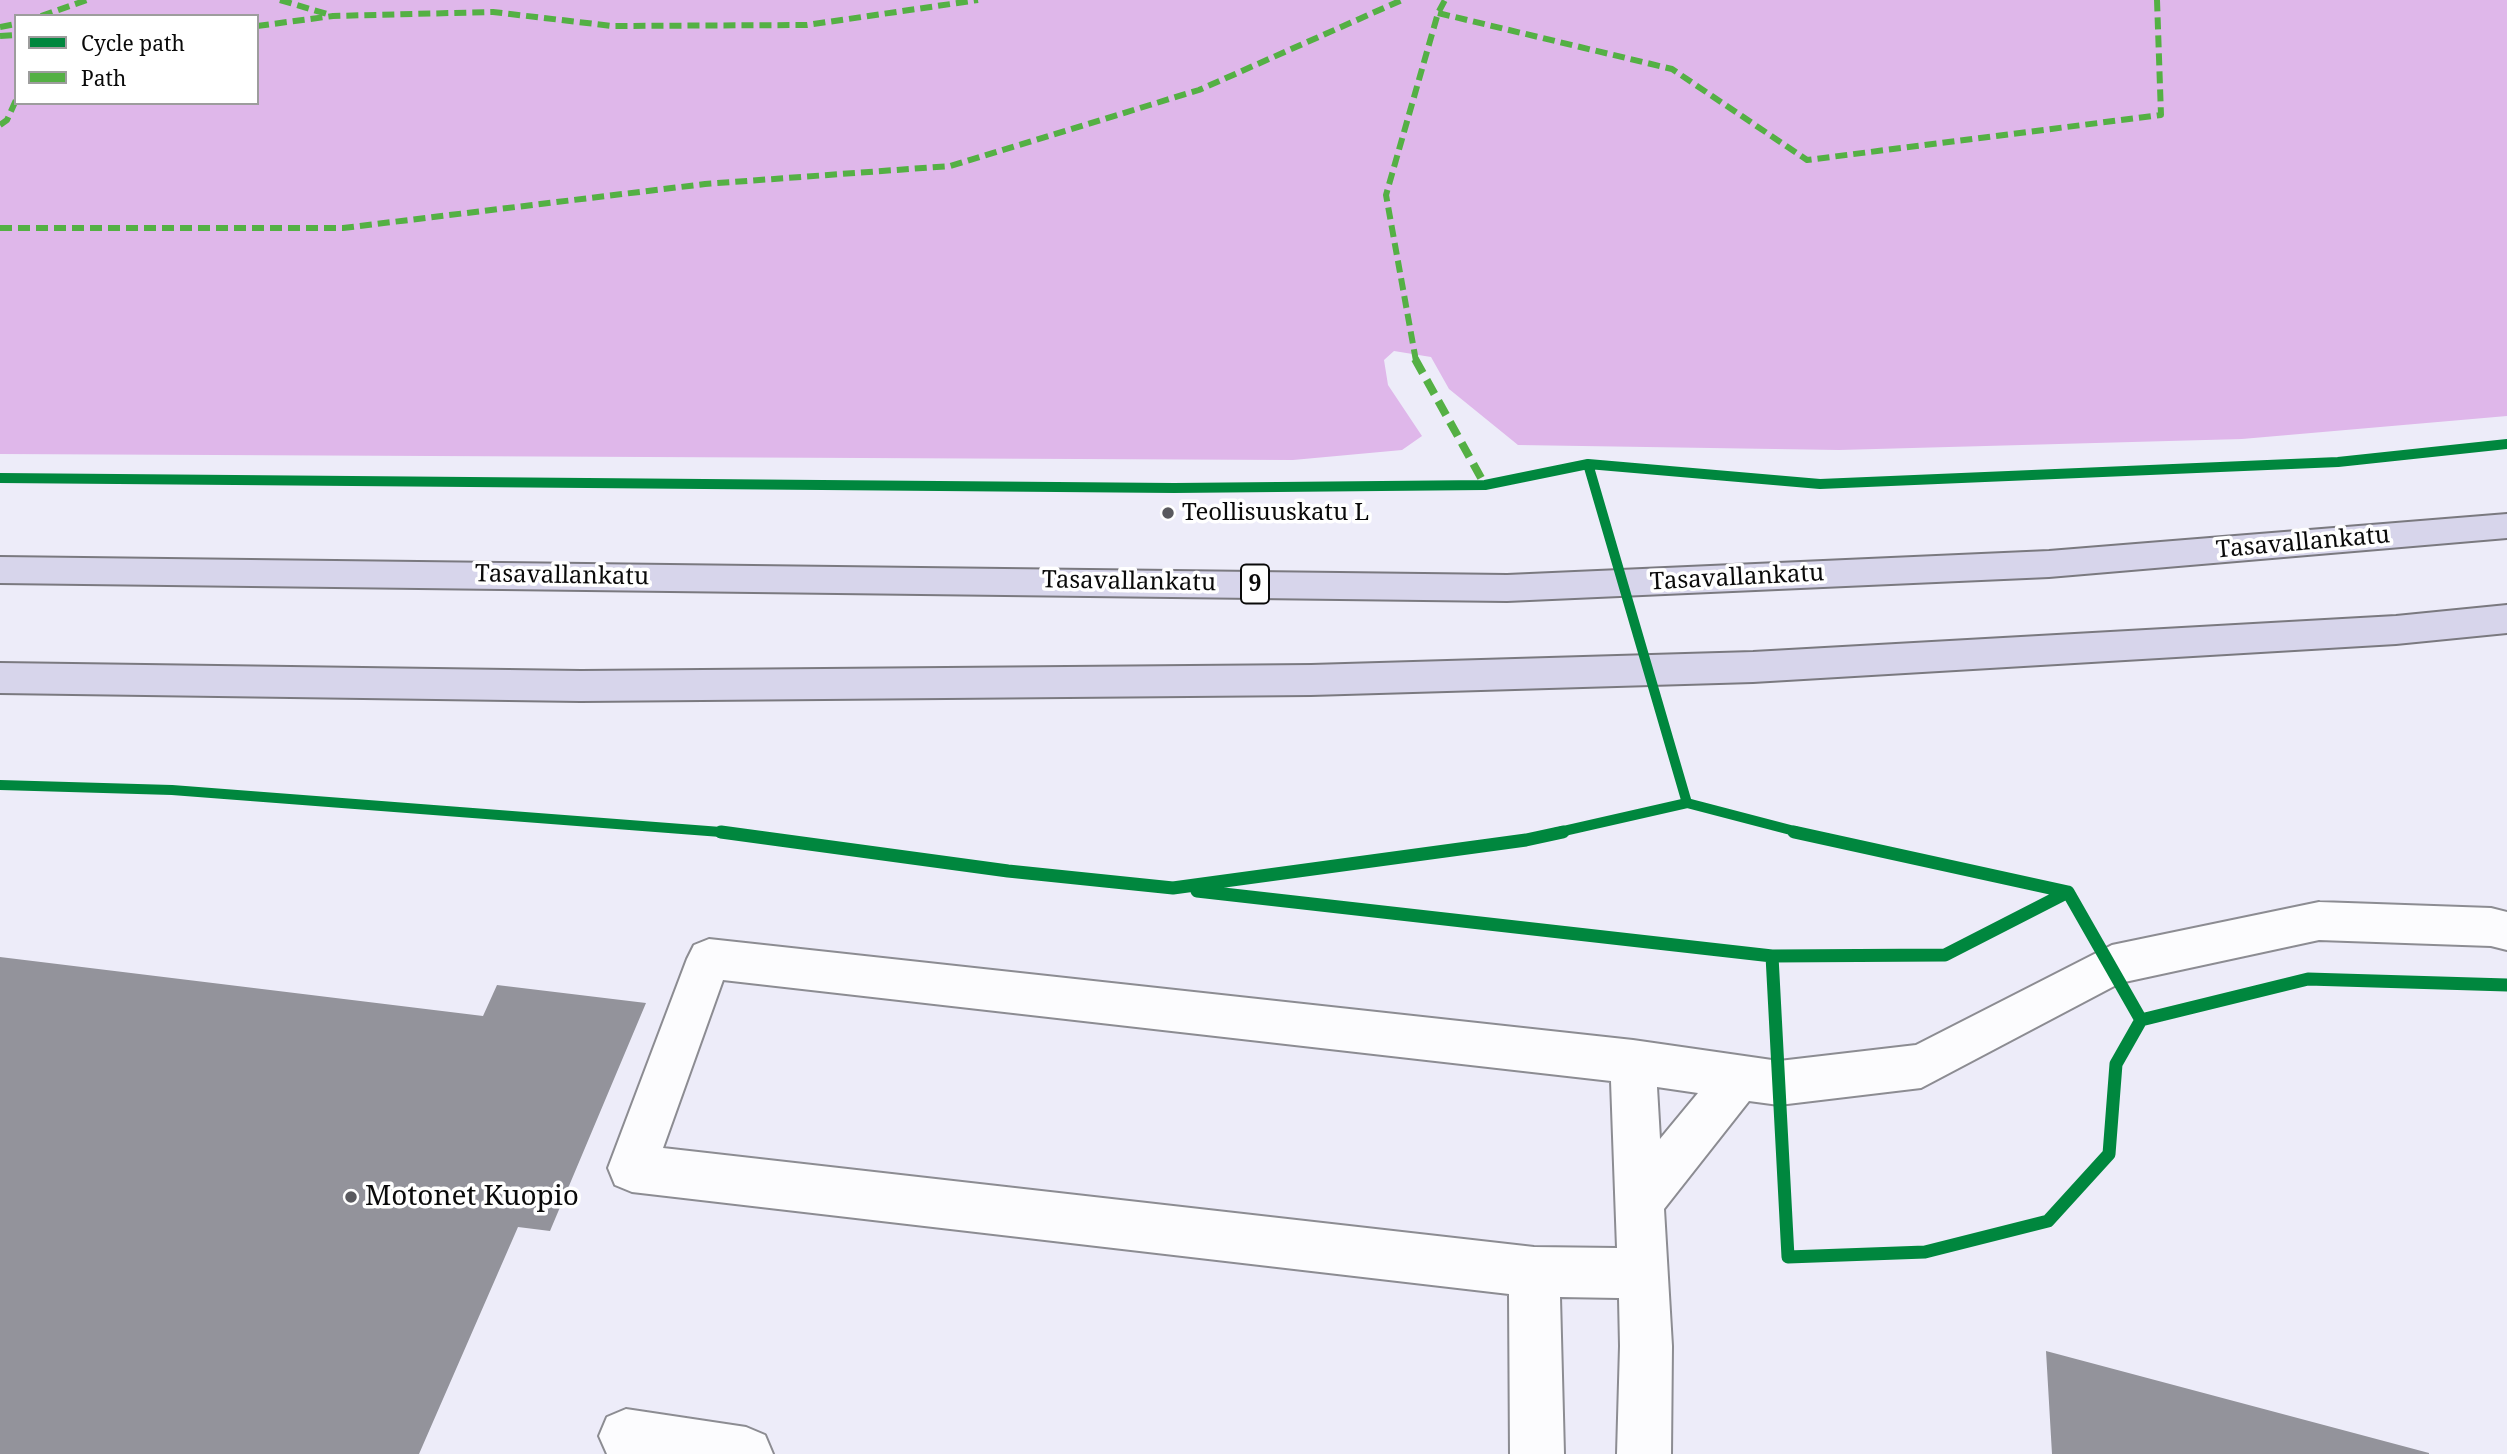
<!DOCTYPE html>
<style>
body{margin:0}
#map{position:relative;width:2507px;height:1454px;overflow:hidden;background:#edecf9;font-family:"Noto Serif",serif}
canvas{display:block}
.legend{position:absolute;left:14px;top:14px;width:245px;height:91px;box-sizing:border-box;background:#fff;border:2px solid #9d9d9d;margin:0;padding:9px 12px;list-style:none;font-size:21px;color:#0a0a0a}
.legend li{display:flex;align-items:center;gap:14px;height:35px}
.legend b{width:35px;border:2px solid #9d9d9d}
</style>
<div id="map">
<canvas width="2507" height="1454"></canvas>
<ul class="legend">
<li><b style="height:9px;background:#00873e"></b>Cycle path</li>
<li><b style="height:9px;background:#54b044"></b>Path</li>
</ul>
</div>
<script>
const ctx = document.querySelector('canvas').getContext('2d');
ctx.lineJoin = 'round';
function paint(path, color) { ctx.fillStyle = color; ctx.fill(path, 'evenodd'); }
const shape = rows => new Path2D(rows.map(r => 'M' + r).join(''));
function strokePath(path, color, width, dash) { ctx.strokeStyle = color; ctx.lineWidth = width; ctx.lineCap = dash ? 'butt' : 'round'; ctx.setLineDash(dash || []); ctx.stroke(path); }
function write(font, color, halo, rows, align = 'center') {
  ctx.font = font + ' "Noto Serif",serif'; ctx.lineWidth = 7; ctx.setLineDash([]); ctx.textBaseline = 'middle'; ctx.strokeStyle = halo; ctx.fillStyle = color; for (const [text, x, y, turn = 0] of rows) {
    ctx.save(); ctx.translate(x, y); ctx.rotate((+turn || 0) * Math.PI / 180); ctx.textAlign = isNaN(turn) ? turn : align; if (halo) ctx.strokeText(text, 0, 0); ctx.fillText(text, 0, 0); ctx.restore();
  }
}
const forest = shape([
 [0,0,2507,0,2507,416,2242,439,1839,450,1518,445,1449,389,1431,357,1394,351,1384,360,1388,385,1422,436,1402,450,1293,460,0,454],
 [16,16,257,16,257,103,16,103]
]);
const building = shape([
 [0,957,483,1016,497,985,646,1003,550,1231,518,1227,419,1454,0,1454],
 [2046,1351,2429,1453,2429,1454,2052,1454]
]);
const minor = shape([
 [2319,902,2491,908,2507,912,2507,950,2491,946,2319,940,2120,983,1921,1088,1779,1105,1749,1101,1664,1209,1672,1346,1671,1454,1617,1454,1620,1346,1619,1298,1560,1297,1564,1454,1510,1454,1509,1294,632,1192,615,1185,608,1168,687,959,694,945,709,939,1633,1040,1779,1061,1916,1045,2112,945,2319,902],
 [723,980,1611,1081,1617,1248,1534,1247,663,1148,723,980],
 [1657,1087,1698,1093,1660,1139,1657,1087],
 [626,1409,746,1427,765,1435,773,1454,607,1454,599,1436,607,1417,626,1409]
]);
const major = shape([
 [2507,514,2507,538,2049,577,1507,601,0,583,0,557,1507,575,2049,551,2507,514],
 [2507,605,2507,633,2396,644,1753,682,1311,695,581,701,0,693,0,663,581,671,1311,665,1753,652,2396,616,2507,605]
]);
const quietFar1 = shape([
 [280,0,327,14],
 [1438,13,1672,69,1807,160,2161,115,2157,0],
 [41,16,87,0],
 [257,26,333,16,493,12,612,26,807,25,978,0],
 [0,27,16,24],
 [0,36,16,35],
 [0,125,7,120,16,100],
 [0,228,343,228,705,184,950,166,1199,90,1402,0],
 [1416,361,1386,195,1438,13,1445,0]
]);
const quiet = shape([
 [1415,359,1485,485]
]);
const cyclewayFar1 = shape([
 [1588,464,1687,803],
 [0,478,1174,488,1485,485,1588,464,1820,484,2338,462,2507,444],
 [0,785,172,790,734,833],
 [1555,833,1687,803,1802,833]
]);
const cycleway = shape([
 [721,832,1008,871,1173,888,1526,840,1563,832],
 [1197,891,1772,956,1945,955,2068,892],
 [1772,956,1788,1257,1925,1252,2048,1221,2109,1154,2116,1064,2141,1020,2068,892,1794,832],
 [2141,1020,2308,979,2507,985]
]);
const markers = [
 [1168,513,7,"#59595e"],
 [351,1197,7,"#59595e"]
];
const shields = [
 [1255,584,28]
];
const shieldNames = [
 ["9",1255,584]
];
const poiNames = [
 ["Teollisuuskatu L",1182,513]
];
const streetNames = [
 ["Tasavallankatu",2303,543,-5],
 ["Tasavallankatu",562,576,1],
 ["Tasavallankatu",1737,578,-3],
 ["Tasavallankatu",1129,582,1]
];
const nearPoinames = [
 ["Motonet Kuopio",365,1197]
];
paint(forest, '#dfb7ea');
paint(building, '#93939b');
strokePath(minor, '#8c8c92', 4);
strokePath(major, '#7a797f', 4);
paint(minor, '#fcfcfe');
paint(major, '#d7d5eb');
strokePath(quietFar1, '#54b044', 6, [12, 6]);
strokePath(quiet, '#54b044', 8, [16, 8]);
strokePath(cyclewayFar1, '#00873e', 10);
strokePath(cycleway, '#00873e', 13);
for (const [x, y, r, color] of markers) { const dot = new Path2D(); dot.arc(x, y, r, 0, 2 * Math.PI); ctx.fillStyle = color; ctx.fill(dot); strokePath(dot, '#fff', 2.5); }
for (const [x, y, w] of shields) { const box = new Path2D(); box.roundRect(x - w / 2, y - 19.5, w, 39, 5); ctx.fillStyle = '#fff'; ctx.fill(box); strokePath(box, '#0a0a0a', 2); }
write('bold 23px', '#0a0a0a', null, shieldNames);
write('24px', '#0a0a0a', '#fff', poiNames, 'left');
write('24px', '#0a0a0a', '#fff', streetNames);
write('28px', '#0a0a0a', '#fff', nearPoinames, 'left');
</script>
